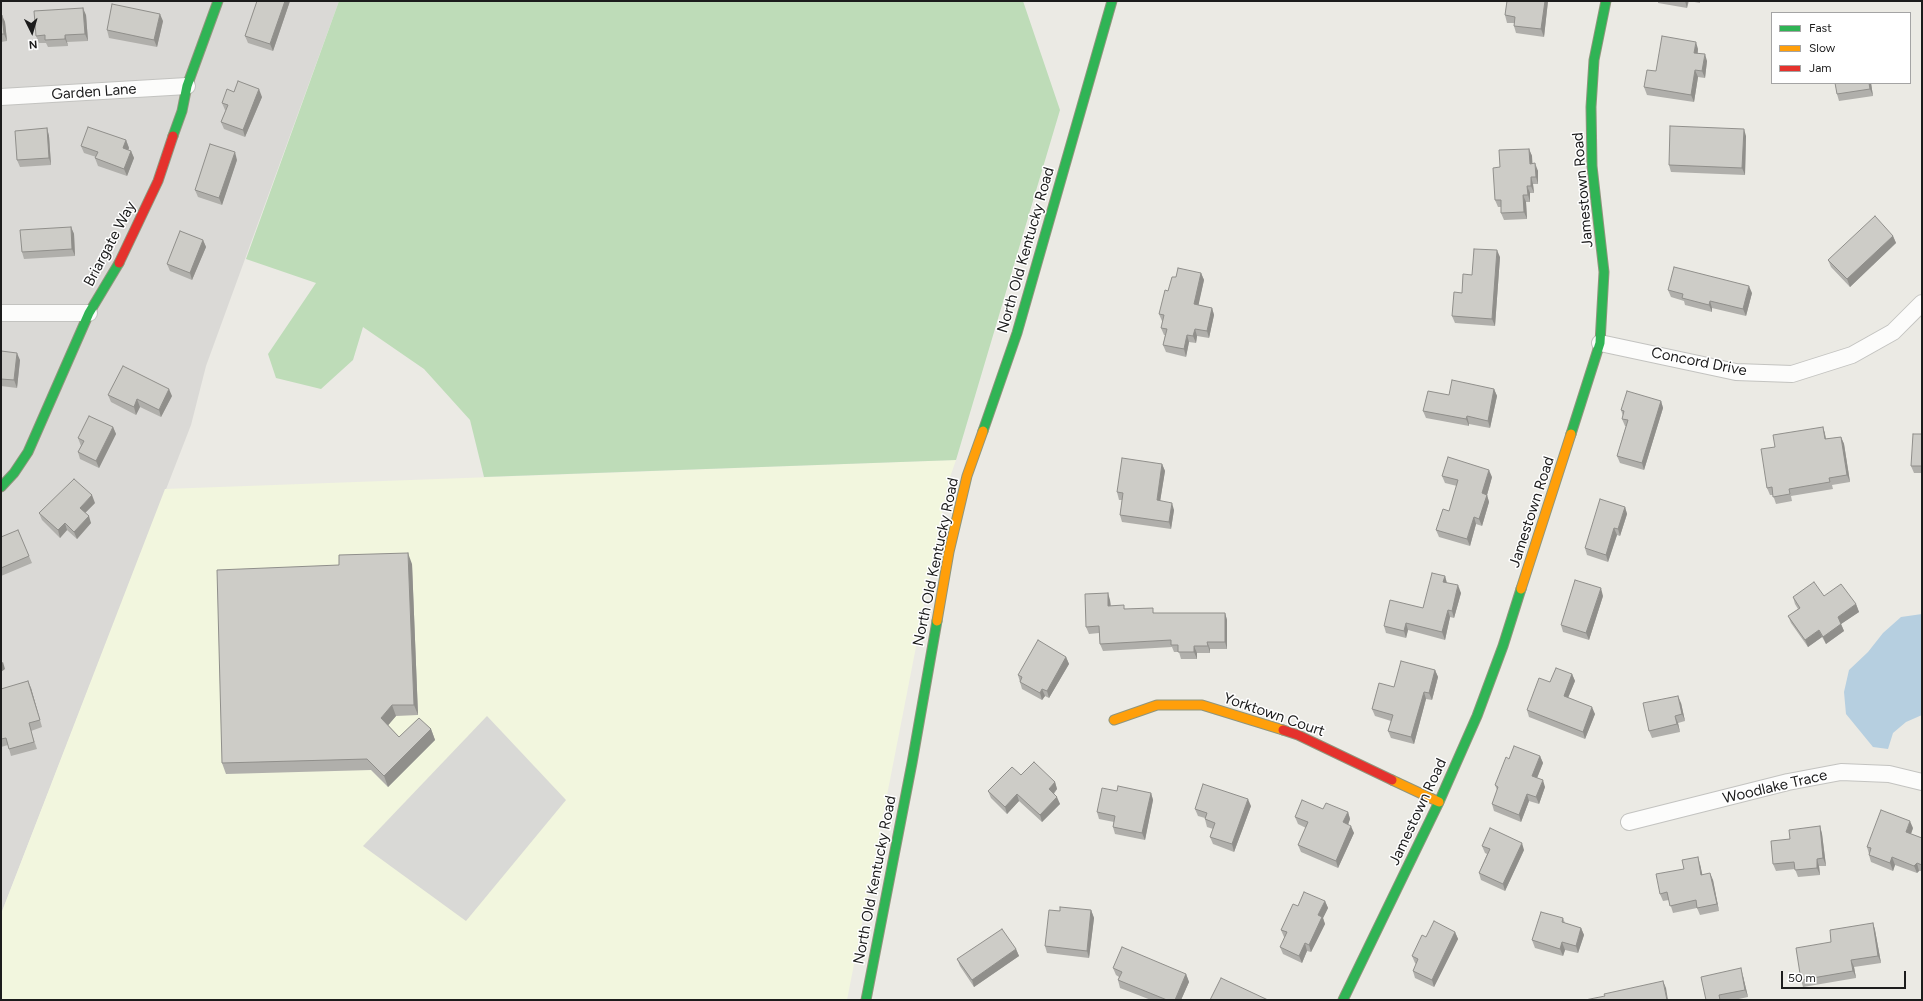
<!DOCTYPE html>
<style>
body{margin:0}
#map{position:relative;width:1923px;height:1001px;overflow:hidden;background:#ebeae4;font-family:Figtree,sans-serif}
canvas{display:block}
.frame{position:absolute;inset:0;border:2px solid #1c1c1c;pointer-events:none}
.legend{position:absolute;left:1771px;top:12px;width:140px;height:72px;box-sizing:border-box;background:#fff;border:1px solid #a4a4a4;margin:0;padding:5px 7px;list-style:none;font-size:12px;color:#1c1c1c}
.legend li{display:flex;align-items:center;gap:8px;height:20px}
.legend b{width:20px;border:1px solid #a4a4a4}
.north{position:absolute;left:12px;top:12px;width:40px;height:40px;-webkit-text-stroke:3px #fff;paint-order:stroke;rotate:175deg;font-size:11px;font-weight:700;line-height:16px;text-align:center;color:#1c1c1c}
.north::after{content:'';display:block;margin:auto;width:14px;height:18px;background:#1c1c1c;clip-path:polygon(50% 0,100% 100%,50% 72%,0 100%)}
.scale{position:absolute;left:1781px;top:971px;width:125px;height:18px;box-sizing:border-box;border:2px solid #1c1c1c;border-top:0;padding-left:5px;font-size:12px;line-height:14px;white-space:nowrap;color:#1c1c1c;-webkit-text-stroke:3px #fff;paint-order:stroke}
</style>
<div id="map">
<canvas width="1923" height="1001"></canvas>
<div class="frame"></div>
<ul class="legend">
<li><b style="height:5px;background:#30b455"></b>Fast</li>
<li><b style="height:5px;background:#ff9f0a"></b>Slow</li>
<li><b style="height:5px;background:#e5322d"></b>Jam</li>
</ul>
<div class="north">N</div>
<div class="scale">50 m</div>
</div>
<script>
const ctx = document.querySelector('canvas').getContext('2d');
ctx.lineJoin = 'round';
function paint(path, color) { ctx.fillStyle = color; ctx.fill(path, 'evenodd'); }
const shape = rows => new Path2D(rows.map(r => 'M' + r).join(''));
function strokePath(path, color, width, dash) { ctx.strokeStyle = color; ctx.lineWidth = width; ctx.lineCap = dash ? 'butt' : 'round'; ctx.setLineDash(dash || []); ctx.stroke(path); }
function write(font, color, halo, rows, align = 'center') {
  ctx.font = font + ' Figtree,sans-serif'; ctx.lineWidth = 3; ctx.setLineDash([]); ctx.textBaseline = 'middle'; ctx.strokeStyle = halo; ctx.fillStyle = color; for (const [text, x, y, turn = 0] of rows) {
    ctx.save(); ctx.translate(x, y); ctx.rotate((+turn || 0) * Math.PI / 180); ctx.textAlign = isNaN(turn) ? turn : align; if (halo) ctx.strokeText(text, 0, 0); ctx.fillText(text, 0, 0); ctx.restore();
  }
}
const residential = shape([
 [1,1,339,1,206,366,191,425,1,914]
]);
const education = shape([
 [956,460,948,483,847,1000,1,1000,1,914,165,489]
]);
const forest = shape([
 [339,1,1023,1,1060,110,956,460,484,477,470,420,424,369,363,327,353,360,321,389,276,378,268,354,316,283,246,259]
]);
const parking = shape([
 [487,716,566,800,466,921,363,846]
]);
const water = shape([
 [1922,614,1922,715,1906,722,1893,733,1888,749,1873,747,1846,714,1844,692,1849,670,1868,652,1883,633,1901,617]
]);
const street = shape([
 [1,97,187,86],
 [1,313,89,313],
 [1600,343,1736,372,1792,374,1852,355,1893,332,1922,303],
 [1629,822,1788,782,1841,772,1889,774,1922,782]
]);
const fast = shape([
 [173,136,182,111,187,86,218,1],
 [983,431,1017,333,1112,1],
 [1571,434,1600,343,1604,272,1592,166,1591,107,1594,60,1606,1],
 [1,487,14,473,28,452,89,313,119,263],
 [866,1000,912,763,937,621],
 [1343,1000,1439,802,1477,716,1503,646,1521,589]
]);
const slow = shape([
 [1521,589,1571,434],
 [937,621,949,552,967,476,983,431],
 [1114,720,1157,705,1202,705,1283,730],
 [1392,780,1439,802]
]);
const jam = shape([
 [119,263,158,181,173,136],
 [1283,730,1298,735,1392,780]
]);
const wall = shape([
 [257,1,290,1,273,51,248,43,245,36],
 [1507,1,1548,1,1544,37,1516,33,1514,26,1514,23,1507,23,1505,15],
 [1658,1,1700,1,1700,3,1689,1,1687,8,1658,3],
 [1,15,5,22,7,41,1,42],
 [86,15,88,41,67,42,68,46,48,47,46,43,39,43,36,36],
 [163,21,157,47,109,38,107,30],
 [1698,49,1698,53,1707,61,1705,78,1698,77,1694,102,1647,95,1644,87,1656,71],
 [1835,83,1871,83,1873,96,1839,101,1837,94],
 [234,92,262,97,245,137,224,129,221,122,226,110,225,110,222,103],
 [47,128,49,136,51,165,20,167,17,160],
 [1746,136,1745,175,1671,172,1669,165],
 [126,140,129,148,128,150,131,151,134,158,127,176,98,166,95,158,96,157,84,153,81,146],
 [1529,149,1532,156,1532,164,1538,171,1538,184,1533,184,1534,193,1530,193,1530,202,1526,202,1527,219,1504,220,1501,213,1501,207,1498,207,1495,200,1500,167],
 [237,160,222,205,198,197,195,190],
 [71,227,74,234,75,256,24,259,22,252],
 [1893,236,1896,243,1850,287,1831,267,1828,260],
 [203,240,206,247,192,280,170,271,167,264],
 [1500,257,1495,326,1455,323,1452,316,1462,293,1472,275],
 [1201,273,1204,280,1198,305,1212,308,1214,315,1209,338,1197,336,1196,343,1189,342,1186,357,1166,352,1163,345,1165,335,1164,335,1161,328,1163,321,1162,321,1159,314,1176,277],
 [1668,290,1752,293,1746,316,1712,308,1712,312,1685,305,1684,301,1671,297],
 [1,351,20,360,17,388,1,386],
 [1494,389,1497,396,1490,428,1469,424,1469,426,1426,418,1423,411,1449,395],
 [108,395,172,396,161,417,140,407,136,415,111,402],
 [1661,401,1663,408,1644,470,1620,463,1617,456,1626,426,1625,426,1622,419,1623,416,1621,410],
 [113,427,116,434,99,468,80,459,78,452,81,446,78,438],
 [1823,427,1825,434,1826,439,1841,437,1844,444,1850,482,1832,485,1833,489,1791,496,1792,501,1776,504,1773,495,1770,495,1767,488,1775,447],
 [1922,434,1922,473,1914,473,1911,466],
 [1162,464,1165,471,1160,501,1174,510,1171,529,1122,522,1120,515,1122,500,1119,500,1117,492],
 [1442,476,1492,477,1487,495,1489,502,1482,526,1476,524,1470,546,1439,537,1436,530,1449,511,1457,486,1445,483],
 [95,503,85,513,91,523,77,539,67,530,60,538,42,520,39,513],
 [1625,507,1627,514,1620,536,1617,535,1608,562,1587,555,1585,548],
 [1,537,29,556,32,563,1,576],
 [412,564,418,715,396,716,388,725,399,737,431,729,435,740,388,787,371,770,226,774,222,763],
 [1445,576,1447,583,1461,593,1454,618,1450,617,1445,640,1408,630,1406,638,1386,633,1384,626,1423,608],
 [1603,596,1589,640,1563,632,1561,625],
 [1824,596,1856,604,1859,612,1841,624,1844,631,1826,644,1822,637,1808,647,1791,623,1788,616,1798,609,1795,604,1793,597],
 [1110,600,1111,606,1126,609,1155,613,1225,613,1227,620,1227,649,1210,649,1210,653,1197,653,1197,659,1181,659,1179,652,1174,652,1172,647,1103,651,1100,644,1099,633,1089,634,1086,627],
 [1066,657,1069,664,1049,698,1045,696,1042,700,1022,689,1018,675],
 [1435,670,1438,677,1432,700,1426,699,1414,744,1391,738,1388,731,1391,721,1375,716,1372,709,1394,687],
 [1572,674,1575,681,1568,697,1595,714,1585,739,1529,717,1527,710,1550,682],
 [31,688,42,727,31,731,37,749,11,756,8,745,1,747,1,689],
 [1681,703,1685,721,1678,723,1680,732,1652,738,1649,731],
 [1540,756,1543,763,1537,778,1545,787,1539,804,1529,801,1521,822,1494,811,1492,804,1497,790,1495,785,1509,759],
 [1021,775,1055,782,1057,789,1054,794,1060,804,1042,822,1019,801,1007,814,991,798,988,791],
 [1151,793,1153,800,1145,840,1115,834,1113,827,1114,822,1099,819,1097,812],
 [1251,806,1234,852,1213,844,1210,837,1213,829,1207,827,1205,819,1205,818,1198,816,1195,809],
 [1323,809,1348,812,1350,819,1348,825,1354,833,1338,868,1301,852,1298,845,1306,828,1298,824,1295,817],
 [1820,826,1822,834,1826,866,1819,866,1820,875,1798,877,1795,869,1776,871,1773,864,1790,839],
 [1913,828,1911,834,1922,838,1922,871,1919,871,1917,873,1895,865,1893,871,1871,862,1869,855,1869,854,1867,847],
 [1482,846,1524,850,1505,891,1481,880,1479,873,1487,854,1485,853],
 [1700,864,1702,874,1713,880,1719,911,1700,915,1697,908,1673,913,1669,900,1663,901,1660,894,1684,869],
 [1325,901,1328,908,1323,918,1325,924,1311,952,1307,951,1302,963,1283,954,1280,947,1285,937,1284,937,1281,930,1298,906],
 [1091,910,1094,918,1089,958,1047,953,1045,946,1060,911],
 [1563,918,1565,923,1581,928,1584,935,1578,953,1565,950,1563,956,1535,948,1532,940],
 [1873,923,1875,930,1881,963,1854,967,1856,978,1803,987,1801,980,1831,942],
 [1455,932,1458,939,1434,987,1415,978,1413,971,1416,964,1415,963,1412,956,1426,937],
 [1016,949,1019,956,974,987,960,966,957,959],
 [1113,968,1186,974,1189,982,1181,1000,1151,1000,1120,988,1118,980,1119,977,1116,975],
 [1743,976,1748,997,1734,1000,1706,1000]
]);
const shadedWall = shape([
 [285,1,290,1,273,51,270,44],
 [1545,1,1548,1,1544,37,1541,29],
 [1685,1,1688,1,1687,8],
 [83,8,86,15,88,41,85,34],
 [160,14,163,21,157,47,154,40],
 [2,15,5,22,7,41,4,34],
 [65,35,67,42,68,46,65,39],
 [1696,42,1698,49,1696,60,1694,53],
 [1705,54,1707,61,1705,78,1702,71],
 [1695,70,1698,77,1694,102,1691,95],
 [1869,83,1871,83,1873,96,1870,89],
 [259,89,262,97,245,137,243,130],
 [47,128,49,136,51,165,49,158],
 [1744,129,1746,136,1745,175,1742,168],
 [126,140,129,148,126,155,123,148],
 [1529,149,1532,156,1533,171,1530,164],
 [131,151,134,158,127,176,124,169],
 [235,152,237,160,222,205,219,198],
 [1535,163,1538,171,1538,184,1536,177],
 [1531,177,1533,184,1534,193,1531,186],
 [1527,186,1530,193,1530,202,1528,195],
 [1523,195,1526,202,1527,219,1524,212],
 [71,227,74,234,75,256,72,249],
 [1893,236,1896,243,1850,287,1847,279],
 [203,240,206,247,192,280,190,273],
 [1497,250,1500,257,1495,326,1492,319],
 [1201,273,1204,280,1197,312,1194,304],
 [1749,286,1752,293,1746,316,1743,309],
 [1710,301,1712,308,1712,312,1709,305],
 [1212,308,1214,315,1209,338,1207,331],
 [1195,329,1197,336,1196,343,1193,336],
 [1187,335,1189,342,1186,357,1184,349],
 [17,353,20,360,17,388,14,380],
 [169,389,172,396,161,417,159,410],
 [1494,389,1497,396,1490,428,1488,421],
 [137,399,140,407,136,415,134,407],
 [1661,401,1663,408,1644,470,1642,463],
 [1467,416,1469,424,1469,426,1466,419],
 [113,427,116,434,99,468,96,461],
 [1823,427,1825,434,1827,447,1825,439],
 [1841,437,1844,444,1850,482,1847,475],
 [1162,464,1165,471,1159,508,1157,500],
 [1489,470,1492,477,1487,495,1489,502,1482,526,1479,519,1482,493],
 [92,495,95,503,83,515,80,508],
 [1172,503,1174,510,1171,529,1169,522],
 [1625,507,1627,514,1620,536,1618,529],
 [89,516,91,523,77,539,74,532],
 [1474,517,1476,524,1470,546,1467,539],
 [65,523,67,530,60,538,58,530],
 [1614,528,1617,535,1608,562,1606,555],
 [408,553,412,564,418,715,414,705],
 [1445,576,1447,584,1443,582],
 [1458,585,1461,593,1454,618,1452,611],
 [1601,588,1603,596,1589,640,1586,633],
 [1108,593,1110,600,1111,613,1108,606],
 [1856,604,1859,612,1841,624,1844,631,1826,644,1823,637,1838,617],
 [1448,610,1450,617,1445,640,1442,632],
 [1225,613,1227,620,1227,649,1225,642],
 [1406,623,1408,630,1406,638,1404,631],
 [1819,630,1822,637,1808,647,1805,640],
 [1207,642,1210,649,1210,653,1208,646],
 [1194,646,1197,653,1197,659,1194,652],
 [1066,657,1069,664,1049,698,1047,691],
 [3,662,5,669,1,672,1,663],
 [1435,670,1438,677,1432,700,1429,693],
 [1572,674,1575,681,1566,703,1564,696],
 [28,681,31,688,42,727,40,720],
 [1042,689,1045,696,1042,700,1040,693],
 [1424,692,1426,699,1414,744,1411,737],
 [1678,696,1681,703,1685,721,1682,714],
 [392,705,396,716,385,729,381,718],
 [1592,707,1595,714,1585,739,1583,732],
 [1675,716,1678,723,1680,732,1677,724],
 [431,729,435,740,388,787,384,776],
 [1540,756,1543,763,1535,783,1532,776],
 [1543,780,1545,787,1539,804,1536,797],
 [1055,782,1057,789,1051,796,1049,789],
 [1151,793,1153,800,1145,840,1142,833],
 [1017,794,1019,801,1007,814,1005,807],
 [1527,794,1529,801,1521,822,1519,815],
 [1057,797,1060,804,1042,822,1040,815],
 [1248,799,1251,806,1234,852,1232,844],
 [1348,812,1350,819,1346,830,1343,822],
 [1910,821,1913,828,1909,839,1906,832],
 [1351,826,1354,833,1338,868,1336,861],
 [1820,826,1822,834,1826,866,1823,858],
 [1522,843,1524,850,1505,891,1503,884],
 [1698,857,1700,864,1704,882,1701,875],
 [1892,857,1895,865,1893,871,1890,863],
 [1817,859,1819,866,1820,875,1817,868],
 [1917,863,1919,871,1917,873,1914,866],
 [1710,873,1713,880,1719,911,1717,904],
 [1325,901,1328,908,1323,918,1325,924,1311,952,1309,945,1318,915],
 [1091,910,1094,918,1089,958,1087,951],
 [1873,923,1875,930,1881,963,1878,956],
 [1581,928,1584,935,1578,953,1576,946],
 [1455,932,1458,939,1434,987,1432,980],
 [1562,942,1565,950,1563,956,1560,949],
 [1305,943,1307,951,1302,963,1299,956],
 [1016,949,1019,956,974,987,972,980],
 [1851,960,1854,967,1856,978,1853,971],
 [1741,968,1743,976,1748,997,1745,990],
 [1186,974,1189,982,1181,1000,1175,1000],
 [1663,981,1666,988,1668,1000,1667,1000]
]);
const building = shape([
 [257,1,285,1,270,44,245,36,257,1],
 [1507,1,1545,1,1541,29,1514,26,1515,17,1505,15,1507,1],
 [112,4,160,14,154,40,107,30,112,4],
 [83,8,85,34,65,35,65,39,45,40,45,35,36,36,34,11,83,8],
 [1,15,2,15,4,34,1,34,1,15],
 [1662,36,1696,42,1694,53,1705,54,1702,71,1695,70,1691,95,1644,87,1647,70,1656,71,1662,36],
 [238,81,259,89,243,130,221,122,228,105,222,103,227,89,234,92,238,81],
 [1835,83,1869,83,1870,89,1837,94,1835,83],
 [1670,126,1744,129,1742,168,1669,165,1670,126],
 [88,127,126,140,123,148,131,151,124,169,95,158,98,152,81,146,88,127],
 [47,128,49,158,17,160,15,131,47,128],
 [210,144,235,152,219,198,195,190,210,144],
 [1529,149,1530,164,1535,163,1536,177,1531,177,1531,186,1527,186,1528,195,1523,195,1524,212,1501,213,1501,200,1495,200,1493,168,1500,167,1499,150,1529,149],
 [1875,216,1893,236,1847,279,1828,260,1875,216],
 [71,227,72,249,22,252,20,230,71,227],
 [180,231,203,240,190,273,167,264,180,231],
 [1474,249,1497,250,1492,319,1452,316,1454,292,1462,293,1463,274,1472,275,1474,249],
 [1674,267,1749,286,1743,309,1710,301,1709,305,1682,298,1683,294,1668,290,1674,267],
 [1178,268,1201,273,1194,304,1212,308,1207,331,1195,329,1193,336,1187,335,1184,349,1163,345,1167,329,1161,328,1164,315,1159,314,1165,290,1168,291,1172,277,1176,277,1178,268],
 [1,351,17,353,14,380,1,379,1,351],
 [123,366,169,389,159,410,137,399,134,407,108,395,123,366],
 [1452,380,1494,389,1488,421,1467,416,1466,419,1423,411,1428,391,1449,395,1452,380],
 [1627,391,1661,401,1642,463,1617,456,1628,420,1622,419,1624,411,1621,410,1627,391],
 [89,416,113,427,96,461,78,452,84,441,78,438,89,416],
 [1823,427,1825,439,1841,437,1847,475,1829,478,1830,482,1789,489,1790,494,1773,497,1772,487,1767,488,1761,449,1775,447,1773,435,1823,427],
 [1913,434,1922,434,1922,466,1911,466,1913,434],
 [1448,457,1489,470,1482,493,1487,495,1479,519,1474,517,1467,539,1436,530,1443,509,1449,511,1458,480,1442,476,1448,457],
 [1122,458,1162,464,1157,500,1172,503,1169,522,1120,515,1123,493,1117,492,1122,458],
 [74,479,92,495,80,508,89,516,74,532,65,523,58,530,39,513,74,479],
 [1600,499,1625,507,1618,529,1614,528,1606,555,1585,548,1600,499],
 [18,530,29,556,1,568,1,537,18,530],
 [408,553,414,705,392,705,381,718,399,737,419,718,431,729,384,776,367,759,222,763,217,570,339,565,339,555,408,553],
 [1432,573,1445,576,1443,582,1458,585,1452,611,1448,610,1442,632,1406,623,1404,631,1384,626,1390,600,1423,608,1432,573],
 [1575,580,1601,588,1586,633,1561,625,1575,580],
 [1814,582,1824,596,1841,584,1856,604,1838,617,1841,624,1823,637,1819,630,1805,640,1788,616,1800,608,1793,597,1814,582],
 [1108,593,1108,606,1124,605,1124,609,1153,608,1153,613,1225,613,1225,642,1207,642,1208,646,1194,646,1194,652,1178,652,1178,645,1171,645,1171,640,1100,644,1099,626,1086,627,1085,594,1108,593],
 [1038,640,1066,657,1047,691,1042,689,1040,693,1020,682,1022,677,1018,675,1038,640],
 [1401,661,1435,670,1429,693,1424,692,1411,737,1388,731,1393,715,1372,709,1379,683,1394,687,1401,661],
 [1556,668,1572,674,1564,696,1592,707,1583,732,1527,710,1539,678,1550,682,1556,668],
 [28,681,40,720,29,723,34,742,9,749,6,738,1,739,1,689,28,681],
 [1678,696,1682,714,1675,716,1677,724,1649,731,1643,703,1678,696],
 [1514,746,1540,756,1532,776,1543,780,1536,797,1527,794,1519,815,1492,804,1498,787,1495,785,1506,757,1509,759,1514,746],
 [1034,762,1055,782,1049,789,1057,797,1040,815,1017,794,1005,807,988,791,1012,767,1021,775,1034,762],
 [1203,784,1248,799,1232,844,1210,837,1215,823,1205,819,1207,813,1195,809,1203,784],
 [1118,786,1151,793,1142,833,1113,827,1115,816,1097,812,1102,788,1117,791,1118,786],
 [1302,800,1323,809,1326,803,1348,812,1343,822,1351,826,1336,861,1298,845,1308,822,1295,817,1302,800],
 [1881,810,1910,821,1906,832,1922,838,1922,865,1917,863,1914,866,1892,857,1890,863,1869,855,1871,848,1867,847,1881,810],
 [1820,826,1823,858,1817,859,1817,868,1795,870,1794,862,1773,864,1771,841,1790,839,1789,830,1820,826],
 [1490,828,1522,843,1503,884,1479,873,1490,849,1482,846,1490,828],
 [1698,857,1701,875,1710,873,1717,904,1697,908,1696,900,1670,906,1667,892,1660,894,1656,874,1684,869,1682,860,1698,857],
 [1304,892,1325,901,1318,915,1322,917,1309,945,1305,943,1299,956,1280,947,1287,932,1281,930,1293,904,1298,906,1304,892],
 [1060,907,1091,910,1087,951,1045,946,1049,910,1060,911,1060,907],
 [1541,912,1563,918,1562,922,1581,928,1576,946,1562,942,1560,949,1532,940,1541,912],
 [1434,921,1455,932,1432,980,1413,971,1418,959,1412,956,1422,935,1426,937,1434,921],
 [1873,923,1878,956,1851,960,1853,971,1801,980,1796,948,1831,942,1830,930,1873,923],
 [1002,929,1016,949,972,980,957,959,1002,929],
 [1122,947,1186,974,1175,1000,1167,1000,1118,980,1122,972,1113,968,1122,947],
 [1741,968,1745,990,1719,995,1720,1000,1706,1000,1701,977,1741,968],
 [1221,978,1268,1000,1210,1000,1221,978],
 [1663,981,1667,1000,1585,1000,1605,996,1604,994,1663,981]
]);
const streetNames = [
 ["Garden Lane",94,92,-4],
 ["Jamestown Road",1583,190,-95],
 ["Briargate Way",110,244,-62],
 ["North Old Kentucky Road",1026,250,-74],
 ["Concord Drive",1699,362,11],
 ["Jamestown Road",1532,512,-72],
 ["North Old Kentucky Road",936,562,-78],
 ["Yorktown Court",1274,715,19],
 ["Woodlake Trace",1775,787,-13],
 ["Jamestown Road",1418,812,-65],
 ["North Old Kentucky Road",875,880,-79]
];
paint(residential, '#dad9d6');
paint(education, '#f2f6de');
paint(forest, '#bedcb8');
paint(parking, '#d9d9d6');
paint(water, '#b6cfe0');
strokePath(street, '#c3c3c0', 18);
strokePath(fast, '#8f957c', 11);
strokePath(slow, '#8f957c', 11);
strokePath(jam, '#8f957c', 11);
strokePath(street, '#fcfcfb', 16);
strokePath(fast, '#30b455', 9);
strokePath(slow, '#ff9f0a', 9);
strokePath(jam, '#e5322d', 9);
paint(wall, '#b0afab');
paint(shadedWall, '#908f8b');
paint(building, '#cdccc7');
strokePath(building, '#908f8b', 1);
write('15px', '#1c1c1c', '#fff', streetNames);
</script>
